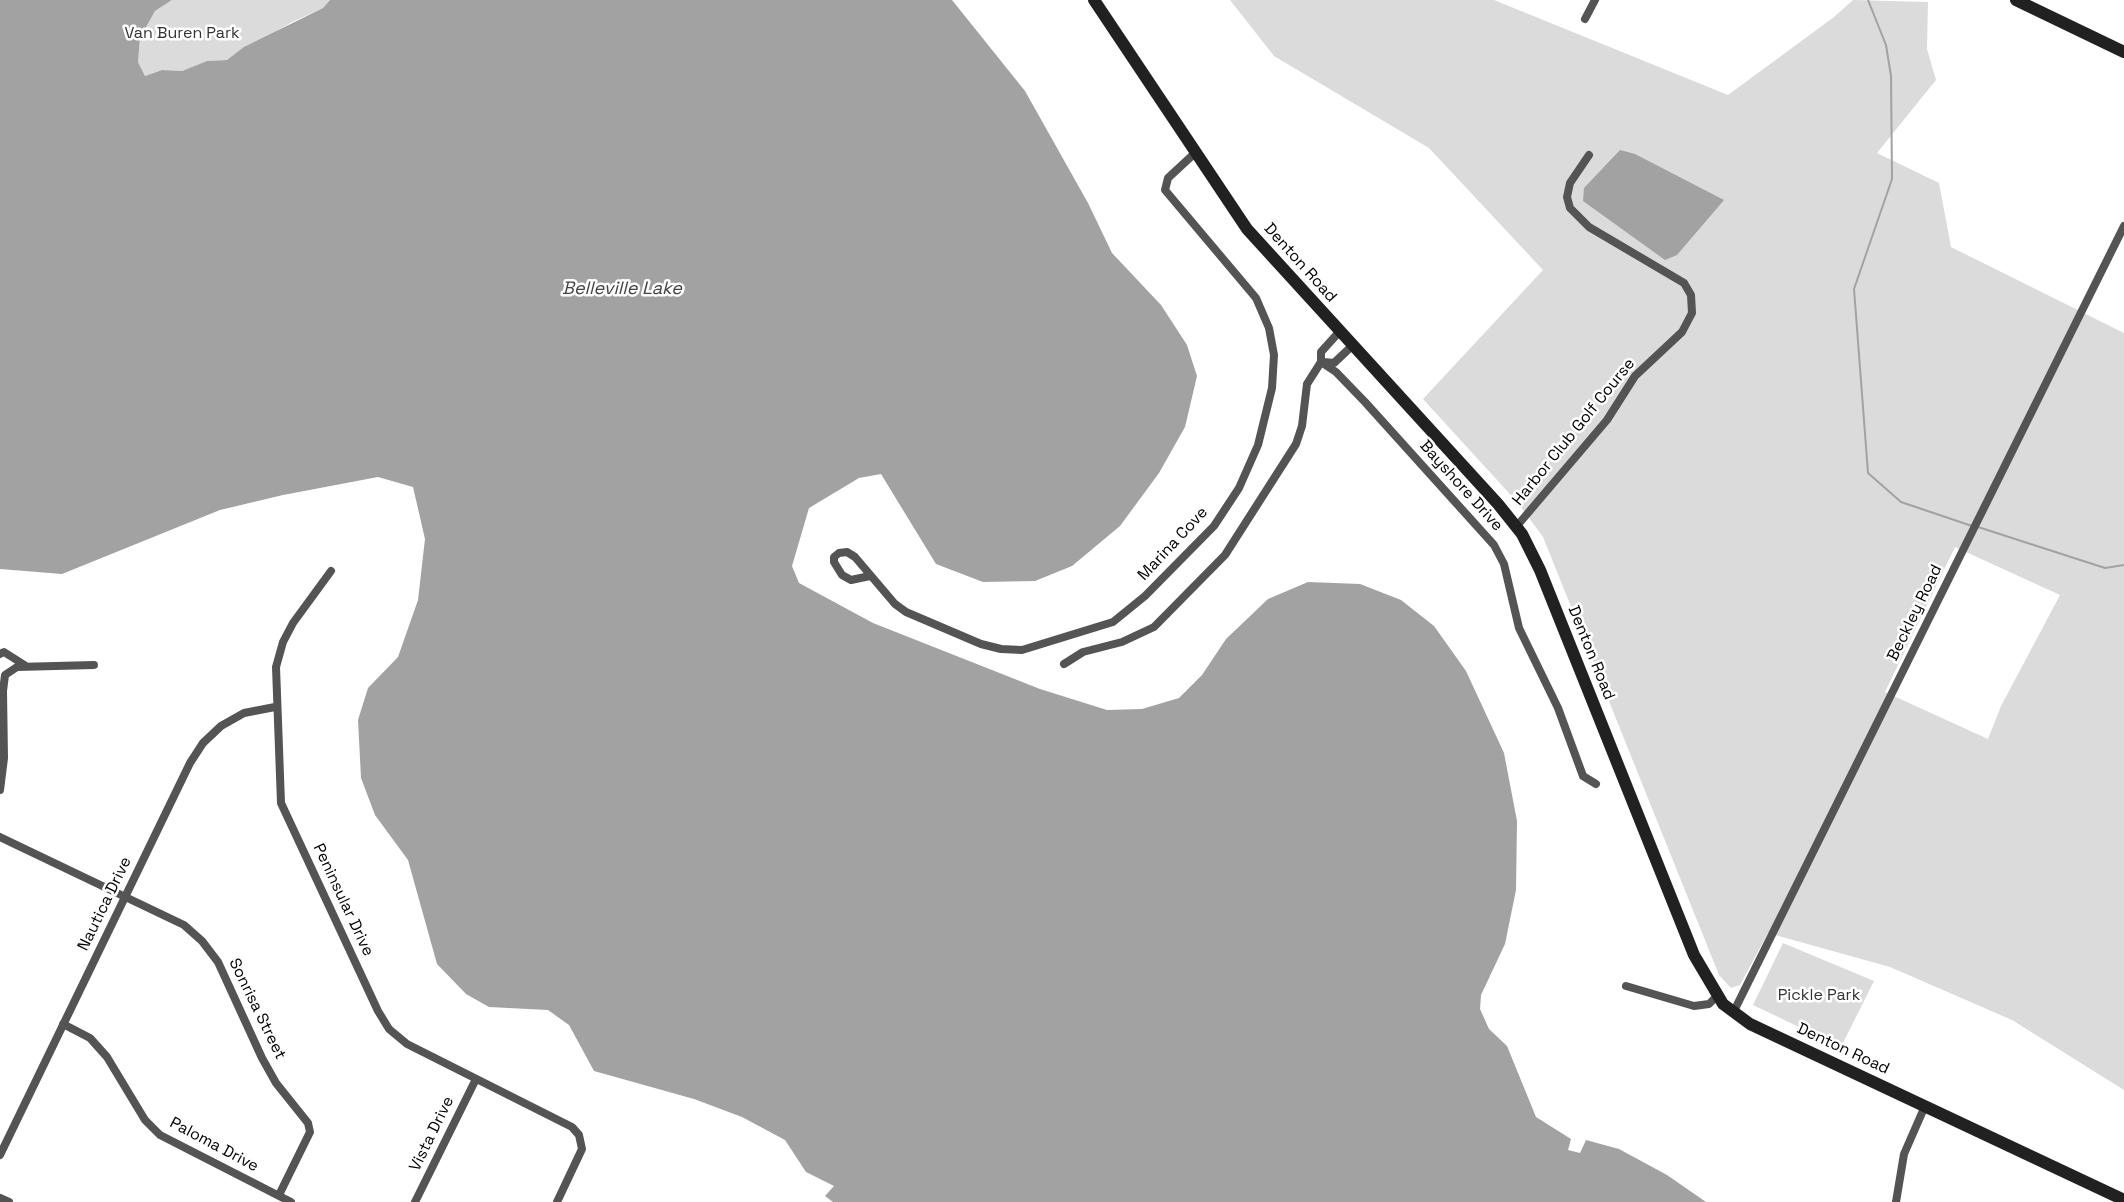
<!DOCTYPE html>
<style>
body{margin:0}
canvas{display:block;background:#fff}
</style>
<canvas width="2124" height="1202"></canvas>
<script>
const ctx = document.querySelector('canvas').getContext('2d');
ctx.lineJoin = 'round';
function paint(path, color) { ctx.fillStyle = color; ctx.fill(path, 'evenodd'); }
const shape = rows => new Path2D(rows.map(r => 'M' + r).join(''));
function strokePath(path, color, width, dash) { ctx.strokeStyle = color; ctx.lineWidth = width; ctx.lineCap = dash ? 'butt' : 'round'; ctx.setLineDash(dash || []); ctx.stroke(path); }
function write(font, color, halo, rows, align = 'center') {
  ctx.font = font + ' "Space Grotesk",sans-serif'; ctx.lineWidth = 5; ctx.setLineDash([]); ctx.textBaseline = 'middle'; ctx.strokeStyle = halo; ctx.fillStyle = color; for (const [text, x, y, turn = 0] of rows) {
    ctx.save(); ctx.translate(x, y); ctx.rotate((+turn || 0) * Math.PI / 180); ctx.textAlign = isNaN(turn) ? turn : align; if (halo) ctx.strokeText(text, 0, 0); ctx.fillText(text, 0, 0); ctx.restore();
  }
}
const green = shape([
 [172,0,330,0,323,8,292,22,227,60,207,61,182,71,162,70,145,76,138,62,140,38,155,11],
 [1230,0,1494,0,1728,95,1834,17,1853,0,1928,2,1927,49,1936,80,1877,153,1939,183,1951,247,2124,333,2124,1090,2012,1020,1890,967,1768,933,1740,985,1731,988,1719,975,1543,537,1518,503,1423,399,1543,270,1429,148,1274,56],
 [1955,547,2060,595,2001,706,1988,739,1885,692],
 [1783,943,1874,981,1841,1047,1753,1005]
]);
const water = shape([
 [0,0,172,0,155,11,140,38,138,62,145,76,162,70,182,71,207,61,227,60,244,47,323,8,330,0,952,0,1025,91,1088,203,1112,253,1161,305,1187,345,1197,376,1185,427,1159,473,1120,526,1072,566,1035,581,983,582,936,564,881,474,859,478,809,508,792,566,799,583,873,623,1040,689,1107,710,1142,709,1179,698,1202,675,1226,639,1268,599,1308,582,1360,584,1401,600,1434,626,1466,671,1504,753,1517,821,1516,890,1505,944,1481,995,1480,1009,1489,1029,1507,1046,1536,1117,1571,1139,1568,1150,1580,1153,1586,1140,1619,1149,1667,1175,1706,1202,833,1202,825,1196,834,1186,806,1172,785,1140,742,1117,694,1099,594,1071,569,1025,548,1010,489,1007,466,994,437,964,408,860,375,815,361,778,358,720,368,688,398,657,418,600,425,539,413,487,378,477,283,495,220,510,62,574,0,569],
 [1620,150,1635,154,1724,200,1677,255,1665,260,1583,201,1584,188]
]);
const stream = shape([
 [1868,0,1886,45,1891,76,1892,179,1854,289,1868,473,1901,502,1972,526],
 [1978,527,2105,568,2124,565]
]);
const street = shape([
 [1585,19,1595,0],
 [1321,362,1336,372,1365,402,1494,545,1504,564,1519,628,1558,708,1583,776,1596,784],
 [1324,362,1334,363,1353,345],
 [1516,527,1607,420,1635,376,1682,332,1692,313,1691,295,1684,283,1589,227,1570,208,1567,197,1570,183,1589,155],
 [331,571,293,623,283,642,276,667,281,803,378,1011,389,1029,407,1044,572,1127,579,1135,582,1149,557,1202],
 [870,576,851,580,842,575,834,562,834,557,839,553,847,552,855,557,895,604,906,612,981,644,1001,649,1022,650,1113,622,1145,596,1214,526,1239,488,1258,445,1272,388,1274,355,1269,328,1256,298,1165,190,1168,178,1195,153],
 [0,654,4,652,26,666],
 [1064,664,1083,652,1122,642,1154,627,1225,555,1296,444,1302,426,1307,384,1321,362,1321,352,1340,331],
 [0,790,4,758,3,691,5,675,17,667,94,665],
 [0,837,184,925,202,941,218,962,262,1058,276,1083,308,1123,310,1132,279,1195],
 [1626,986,1694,1006,1709,1004,1717,996],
 [1733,1013,2124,226],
 [63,1024,90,1038,107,1057,145,1120,160,1135,291,1202],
 [0,1155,190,763,203,743,221,726,244,713,275,707],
 [0,1198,9,1202],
 [415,1202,476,1079],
 [1896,1202,1904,1154,1925,1106]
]);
const secondary = shape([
 [1094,0,1247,229,1498,504,1522,534,1540,570,1694,955,1723,1004,1750,1024,2124,1200],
 [2016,0,2124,52]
]);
const parkNames = [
 ["Van Buren Park",182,34],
 ["Pickle Park",1819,996]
];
const streetNames = [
 ["Denton Road",1300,263,48],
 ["Harbor Club Golf Course",1574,432,-51],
 ["Bayshore Drive",1461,486,48],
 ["Marina Cove",1173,544,-47],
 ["Beckley Road",1915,613,-64],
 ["Denton Road",1591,653,68],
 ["Peninsular Drive",343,900,65],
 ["Nautica Drive",105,904,-64],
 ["Sonrisa Street",257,1009,64],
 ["Denton Road",1843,1049,25],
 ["Vista Drive",432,1134,-64],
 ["Paloma Drive",214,1145,28]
];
const waterNames = [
 ["Belleville Lake",622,289]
];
paint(green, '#dbdbdb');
paint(water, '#a2a2a2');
strokePath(stream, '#a2a2a2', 2);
strokePath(street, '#545454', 8);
strokePath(secondary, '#212121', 12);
write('16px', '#323232', '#fff', parkNames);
write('16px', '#000', '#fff', streetNames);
write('italic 18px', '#434343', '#fff', waterNames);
</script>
